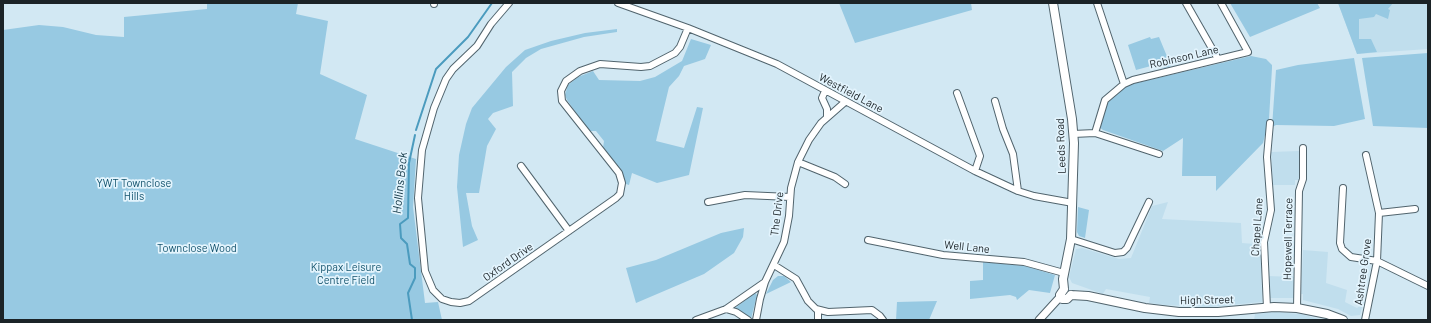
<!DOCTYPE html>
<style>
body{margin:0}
#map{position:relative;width:1431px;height:323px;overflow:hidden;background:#d2e8f3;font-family:Barlow,sans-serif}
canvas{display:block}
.frame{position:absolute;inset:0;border:4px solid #1b2327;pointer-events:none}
</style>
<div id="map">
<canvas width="1431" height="323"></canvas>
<div class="frame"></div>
</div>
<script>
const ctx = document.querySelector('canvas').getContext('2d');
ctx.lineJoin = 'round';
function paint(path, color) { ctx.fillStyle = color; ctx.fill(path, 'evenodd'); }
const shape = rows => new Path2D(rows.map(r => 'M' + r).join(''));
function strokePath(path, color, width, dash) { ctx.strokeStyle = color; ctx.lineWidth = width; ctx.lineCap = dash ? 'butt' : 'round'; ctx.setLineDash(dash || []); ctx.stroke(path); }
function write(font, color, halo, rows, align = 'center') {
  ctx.font = font + ' Barlow,sans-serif'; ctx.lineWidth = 3.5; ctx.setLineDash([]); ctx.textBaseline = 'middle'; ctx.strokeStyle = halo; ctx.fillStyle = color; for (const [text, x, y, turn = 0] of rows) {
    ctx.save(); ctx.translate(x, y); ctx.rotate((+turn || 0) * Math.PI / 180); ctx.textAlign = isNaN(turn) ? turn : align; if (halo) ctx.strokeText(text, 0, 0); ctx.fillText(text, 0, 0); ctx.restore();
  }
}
const built = shape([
 [1338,3,1428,3,1428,49,1357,54],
 [1299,151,1299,180,1295,180,1295,185,1273,185,1271,152],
 [1168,202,1162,219,1241,223,1242,243,1255,244,1256,246,1261,246,1262,302,1209,307,1165,305,1149,303,1150,297,1106,289,1103,294,1072,283,1069,277,1076,249,1082,248,1119,259,1131,258,1152,206],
 [1303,250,1328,252,1326,283,1347,290,1345,302,1357,308,1363,304,1360,315,1351,316,1338,309,1303,300,1303,294,1301,294],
 [1268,276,1295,277,1295,298,1269,298],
 [1275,312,1301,314,1322,320,1254,320,1255,314]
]);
const green = shape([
 [207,3,298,3,296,14,328,21,320,74,367,95,355,139,416,159,413,207,425,303,438,302,442,320,3,320,3,30,39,25,63,27,96,35,124,37,124,17,207,9],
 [839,3,971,3,972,10,855,43],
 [1230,3,1317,3,1320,8,1250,37],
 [1338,3,1393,3,1388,9,1390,10,1388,19,1376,14,1374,17,1359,19,1359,39,1371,39,1377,52,1357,54],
 [617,29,617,32,584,37,541,49,526,58,512,72,513,106,493,113,488,119,496,129,487,146,479,193,466,193,472,226,478,240,463,247,457,187,459,155,466,124,472,108,506,67,525,50,551,41,585,33],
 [1150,37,1151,39,1159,37,1171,66,1164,68,1162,63,1136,70,1128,45],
 [691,39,711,45,705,59,684,66,679,76,669,87,656,141,684,148,697,107,703,108,689,175,657,183,632,173,629,185,626,184,621,170,603,148,604,141,596,131,589,131,567,100,565,95,568,85,578,77,593,71,599,80,640,81,655,77,682,61],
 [1428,53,1428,128,1373,126,1362,58],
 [1251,56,1266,59,1272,65,1272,68,1269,119,1263,143,1216,191,1216,176,1182,176,1183,138,1163,151,1103,130,1099,127,1107,103,1128,85],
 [1354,58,1365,119,1334,126,1276,125,1272,127,1276,70,1298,65],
 [1078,207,1089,210,1085,238,1079,236,1077,232],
 [744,228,743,237,734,253,704,274,636,303,626,268,656,260,721,233],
 [983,262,1025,266,1055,275,1050,293,1029,290,1017,300,1016,297,1010,295,970,299,970,281,983,280],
 [778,276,784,276,791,282,766,294,773,280],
 [755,293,757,295,751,319,735,308],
 [937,301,929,320,896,320,897,302]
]);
const stream = shape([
 [416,130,436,69,468,37,492,3],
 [412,320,408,293,415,278,415,268,410,264,407,244,401,238,400,224,408,218,409,163,415,135]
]);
const minor = shape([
 [434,3,434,4],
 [509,3,491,24,477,46,453,69,446,79,434,108,422,150,418,198,425,271,433,290,442,299,451,302,460,303,469,301,616,198,620,194,622,183,619,173,562,101,561,91,566,81,580,71,600,64,641,67,650,66,675,53,680,47,688,28],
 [618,3,688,28,777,64,975,171,1018,191,1034,196,1073,203],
 [1097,3,1124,84],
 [1186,3,1218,59],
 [825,91,822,98,827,109,827,116],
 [957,93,980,156,975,171],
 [995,101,1003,129,1013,154,1018,191],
 [1095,133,1105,100,1124,84,1133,80,1248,52,1221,3],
 [1073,134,1095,133,1159,154],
 [798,162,835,177,845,184],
 [521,166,569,231],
 [1343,188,1340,243,1342,249,1351,257,1377,261,1428,286],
 [708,202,745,195,790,197],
 [1379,213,1415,209],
 [1071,239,1115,253,1123,252,1127,248,1149,202],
 [868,240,943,255,1024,262,1064,273],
 [774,265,796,279,808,301,816,309,828,312,872,310,880,316,883,320],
 [1267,308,1264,242,1271,210,1267,157,1270,123],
 [1297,308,1299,191,1303,179,1303,148],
 [726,309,736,312,748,320],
 [818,310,818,320],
 [696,320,726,309,765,282],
 [756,320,760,299,765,282,784,242,789,216,791,188,798,162,809,140,821,123,845,102],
 [1365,320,1377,261,1379,213,1366,155]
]);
const tertiary = shape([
 [1039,320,1060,297]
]);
const secondary = shape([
 [1053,3,1072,119,1074,143,1071,239,1063,279,1064,289],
 [1064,289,1060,295,1062,299,1067,299,1071,295],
 [1071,295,1088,296,1145,308,1179,312,1218,312,1274,307,1297,308,1327,314,1343,320]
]);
const streetNames = [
 ["Robinson Lane",1184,57,-13],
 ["Westfield Lane",851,93,28],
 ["Leeds Road",1061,146,-92],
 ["The Drive",777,214,-83],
 ["Chapel Lane",1257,227,-86],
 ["Hopewell Terrace",1288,239,-89],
 ["Well Lane",967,247,6],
 ["Oxford Drive",508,262,-35],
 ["Ashtree Grove",1363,272,-82],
 ["High Street",1207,300,-1]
];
const parkNames = [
 ["YWT Townclose",134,183],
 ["Hills",134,196],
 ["Townclose Wood",197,248],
 ["Kippax Leisure",346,267],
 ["Centre Field",346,280]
];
const waterNames = [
 ["Hollins Beck",400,183,-84]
];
paint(built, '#c0deed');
paint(green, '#97c9e2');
strokePath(stream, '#4b9bbe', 2);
strokePath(minor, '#51646d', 8);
strokePath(tertiary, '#51646d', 9);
strokePath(secondary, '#51646d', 10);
strokePath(minor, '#fff', 6);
strokePath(tertiary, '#fff', 7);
strokePath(secondary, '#fff', 8);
write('11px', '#1b2327', '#e3f4fd', streetNames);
write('11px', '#12526c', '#e3f4fd', parkNames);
write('italic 12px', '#0e3342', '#e3f4fd', waterNames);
</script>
